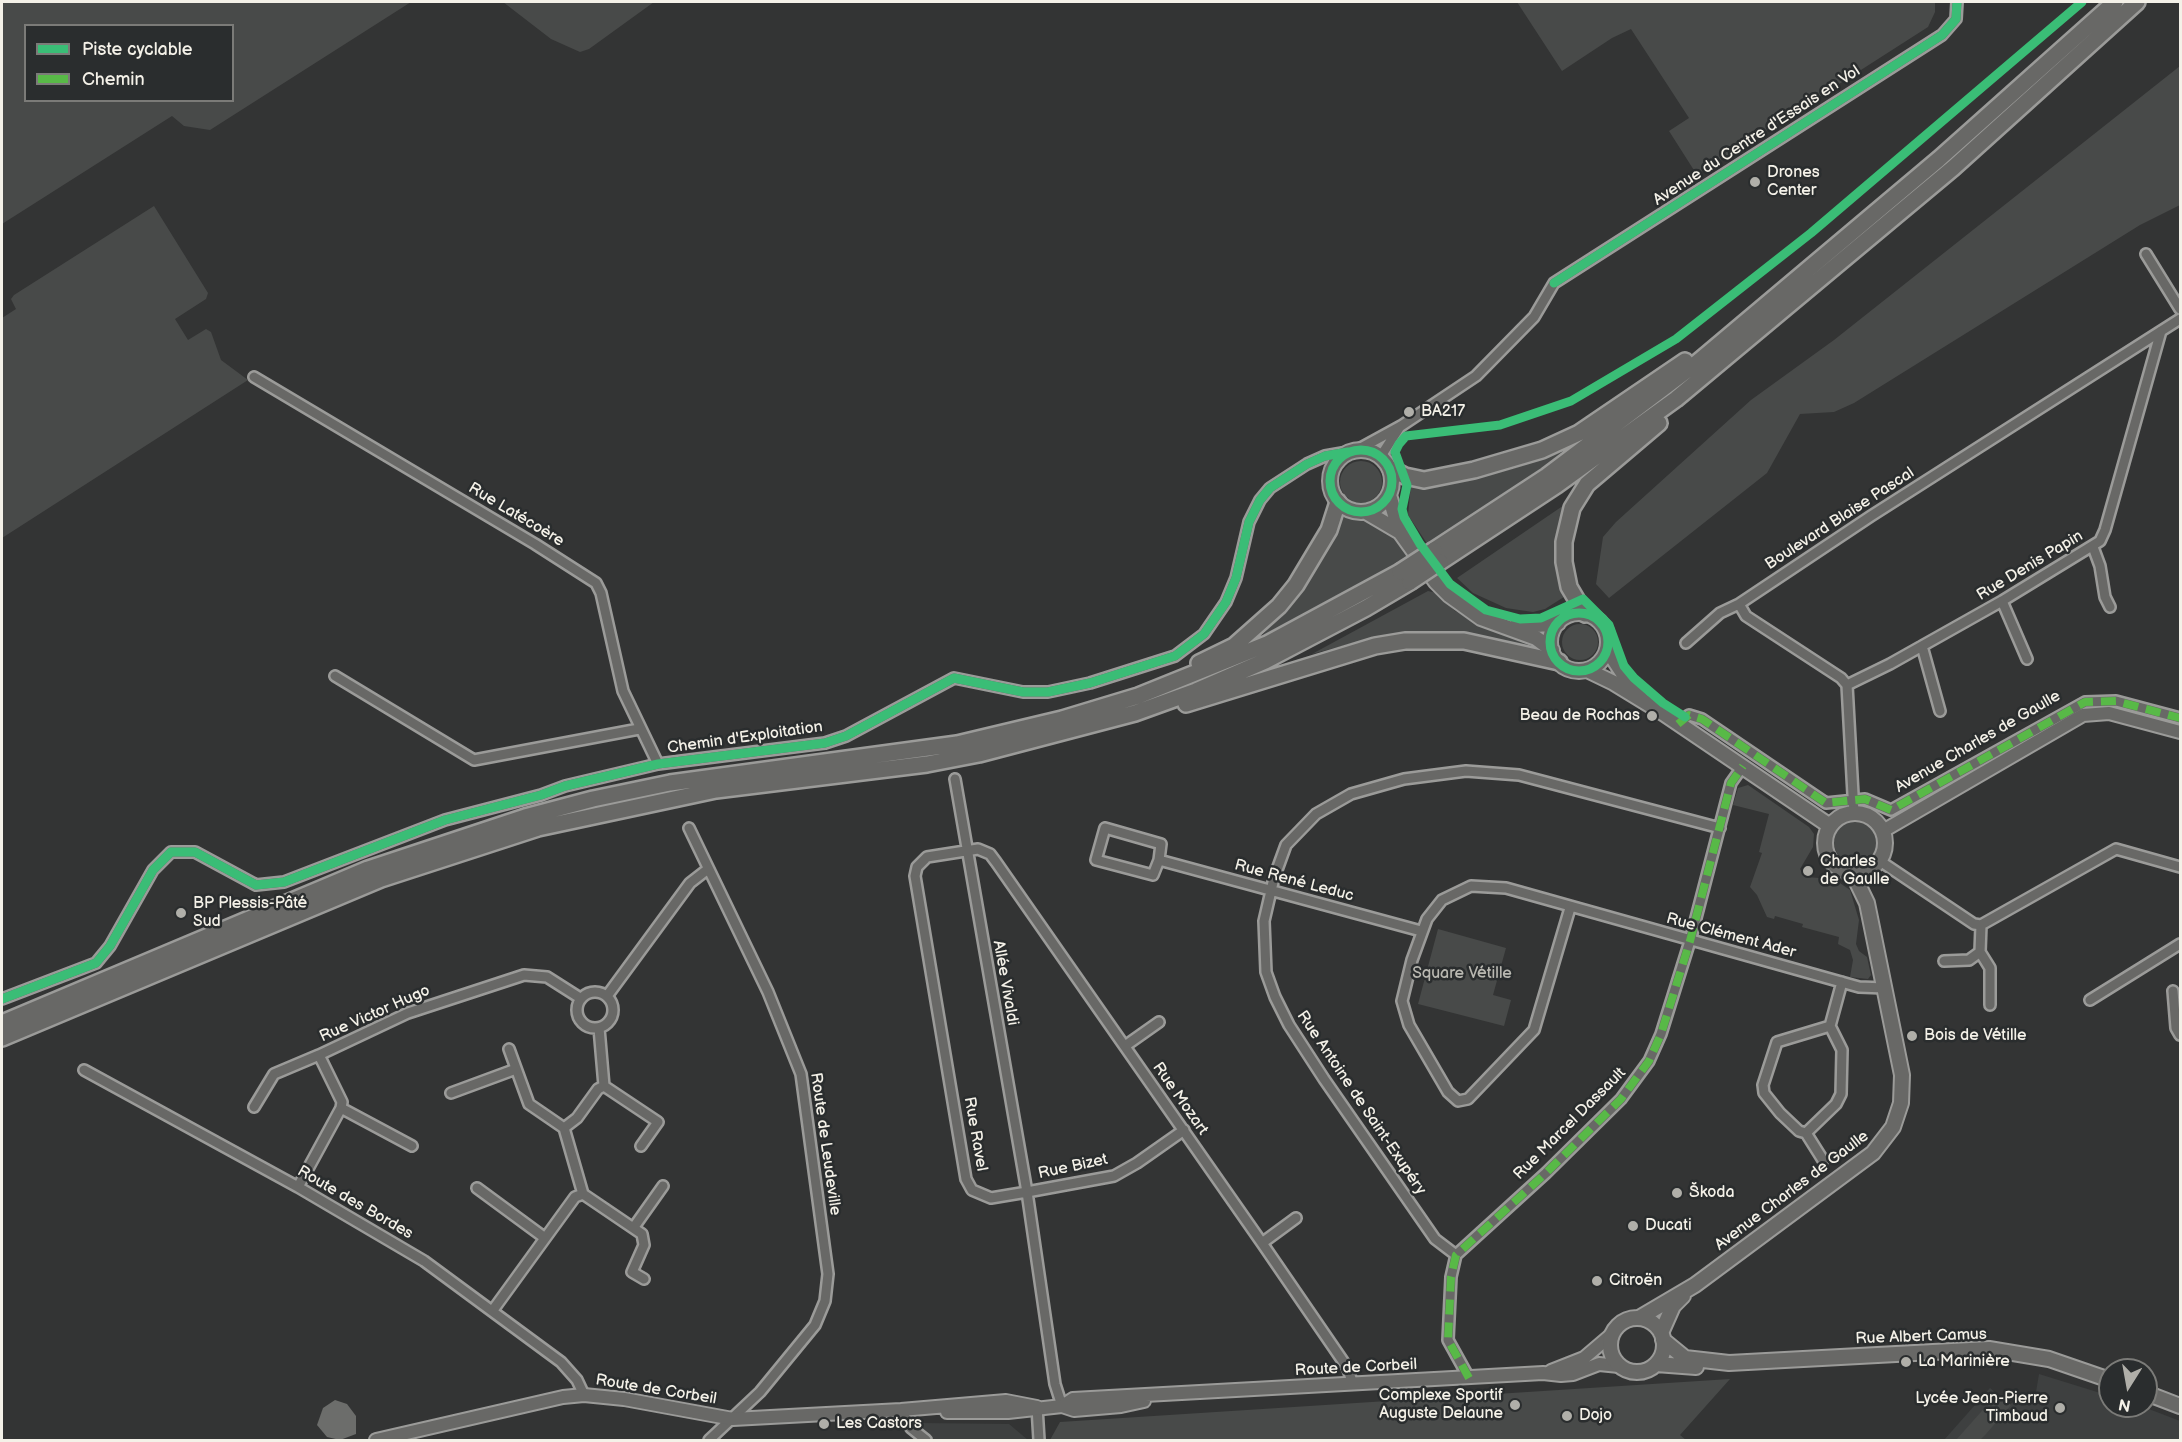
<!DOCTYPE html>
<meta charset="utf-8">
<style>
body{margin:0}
#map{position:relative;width:2182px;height:1442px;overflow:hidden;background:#333434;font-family:"Balsamiq Sans",sans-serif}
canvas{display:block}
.frame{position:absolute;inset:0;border:3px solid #f4f1e8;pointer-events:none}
.legend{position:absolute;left:24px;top:24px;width:210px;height:78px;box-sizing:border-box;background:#2a2d2e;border:2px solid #7b7b78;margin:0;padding:8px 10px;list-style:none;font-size:18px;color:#f4f1e8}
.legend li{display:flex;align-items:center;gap:12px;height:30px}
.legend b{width:30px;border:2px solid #7b7b78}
.north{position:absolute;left:2098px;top:1358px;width:60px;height:60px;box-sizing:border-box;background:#2a2d2e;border:2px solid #7b7b78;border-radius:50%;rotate:191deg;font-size:16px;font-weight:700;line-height:24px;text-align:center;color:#f4f1e8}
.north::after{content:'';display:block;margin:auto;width:21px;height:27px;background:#b0afa9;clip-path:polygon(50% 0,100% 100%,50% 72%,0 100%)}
</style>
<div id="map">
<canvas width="2182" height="1442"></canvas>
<div class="frame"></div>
<ul class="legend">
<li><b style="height:8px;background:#3abd76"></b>Piste cyclable</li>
<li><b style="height:8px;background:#58b947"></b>Chemin</li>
</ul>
<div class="north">N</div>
</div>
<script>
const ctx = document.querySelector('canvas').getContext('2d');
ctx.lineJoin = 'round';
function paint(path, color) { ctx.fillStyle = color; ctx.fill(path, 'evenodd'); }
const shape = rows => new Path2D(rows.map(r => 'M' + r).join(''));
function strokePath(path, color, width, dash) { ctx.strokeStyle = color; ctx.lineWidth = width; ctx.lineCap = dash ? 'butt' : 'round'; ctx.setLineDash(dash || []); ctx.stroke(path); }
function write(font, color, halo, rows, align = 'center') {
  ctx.font = font + ' "Balsamiq Sans",sans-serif'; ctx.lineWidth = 5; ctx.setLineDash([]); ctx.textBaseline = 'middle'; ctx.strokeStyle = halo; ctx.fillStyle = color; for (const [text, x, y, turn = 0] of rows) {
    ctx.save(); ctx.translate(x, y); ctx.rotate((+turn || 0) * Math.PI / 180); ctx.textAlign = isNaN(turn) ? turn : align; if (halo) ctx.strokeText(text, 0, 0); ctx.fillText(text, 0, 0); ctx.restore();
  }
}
const built = shape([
 [2039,1374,2110,1396,2110,1406,2141,1406,2180,1421,2180,1440,1944,1440,1990,1388,2010,1405,2020,1394,2028,1401,2036,1392],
 [919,1423,1009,1424,1028,1440,933,1440,921,1429]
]);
const green = shape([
 [2,2,411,2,210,130,184,126,172,116,2,224],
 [26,26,232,26,232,100,26,100],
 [503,2,654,2,589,49,580,52,551,39],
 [1517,2,1935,2,1935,12,1928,27,1697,175,1669,131,1689,118,1631,29,1612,38,1562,71],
 [2180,66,2180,205,2140,225,1854,403,1834,412,1800,414,1767,473,1609,598,1596,584,1603,537,1616,522,1751,400,1834,340],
 [154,206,208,293,206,299,175,319,188,340,206,329,211,332,221,360,248,380,2,538,2,318,16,309,11,299,14,295],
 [1570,449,1428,545,1408,515,1411,484,1448,484,1515,468],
 '1340 482a21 21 0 1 1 42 0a21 21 0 1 1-42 0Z',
 [1570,501,1558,554,1558,574,1567,595,1545,609,1533,612,1519,610,1506,608,1473,593,1457,578],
 [1342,516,1359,520,1368,518,1389,532,1410,556,1262,636,1300,592],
 [1428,591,1437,593,1455,611,1478,623,1532,642,1536,650,1456,631,1372,638,1312,654],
 '1562 642a18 18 0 1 1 36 0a18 18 0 1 1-36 0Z',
 [1748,785,1809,827,1814,834,1813,847,1800,869,1805,877,1834,879,1850,890,1859,920,1856,944,1859,951,1867,957,1871,975,1868,979,1850,977,1853,960,1850,950,1838,944,1839,937,1802,927,1803,924,1775,916,1774,919,1767,917,1757,895,1750,887,1762,853,1759,852,1769,814,1733,805,1738,788],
 '1834 842a22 22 0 1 1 44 0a22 22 0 1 1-44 0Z',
 [1438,929,1506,948,1493,995,1511,1000,1504,1026,1418,1004],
 [1730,1379,1680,1435,1686,1440,1050,1440,1060,1422],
 [1997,1394,2011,1405,1986,1434,1980,1440,1956,1440]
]);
const water = shape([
 [335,1400,347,1404,356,1416,356,1434,340,1440,327,1437,317,1425,323,1408]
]);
const minor = shape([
 [2146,254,2180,309],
 [254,377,535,544,596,583,601,593,623,691,658,764],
 [1359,449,1401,426,1476,376,1534,317,1554,283,1942,35,1956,19,1957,2],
 [1381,456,1399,428],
 [2093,547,2100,566,2105,597,2110,607],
 [2002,601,2027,659],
 [1686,643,1720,613,1739,604],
 [1922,646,1940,711],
 [335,676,474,760,639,729],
 [1847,685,1890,664,2002,601,2100,541,2105,530,2161,331],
 [1678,724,1689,715,1702,719,1826,803,1865,799,1891,810,2085,702,2116,701,2180,718],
 [955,779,1027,1192,1114,1176,1137,1163,1184,1130],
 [1854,813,1847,685,1841,678,1746,616,1739,604,1871,516,2180,319],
 [689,828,768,992,801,1074,828,1274,825,1301,815,1325,760,1392,709,1440],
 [1105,828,1161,844,1159,860,1153,875,1096,860,1105,828],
 [1159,860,1421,931],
 [1880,861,1974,924,1981,925,2116,849,2180,867],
 [1570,908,1534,1030,1468,1099,1458,1101,1448,1092,1409,1025,1402,1001,1412,960,1427,919,1442,900,1471,886,1506,888,1859,987,1885,988],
 [1981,925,1980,952,1990,968,1990,1005],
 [1944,961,1969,960,1980,952],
 [2173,991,2176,1028,2180,1035],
 '577 1010a18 18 0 1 1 36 0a18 18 0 1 1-36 0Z',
 [607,996,690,883,708,869],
 [2,999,96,963,110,946,153,870,171,852,195,852,256,885,284,882,445,820,541,795,565,786,658,764,825,743,846,736,954,678,1023,692,1048,692,1090,683,1175,656,1204,634,1226,602,1236,578,1249,522,1260,500,1270,488,1307,464,1325,456,1348,452],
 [2090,1000,2180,944],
 [1830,1026,1777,1042,1763,1085,1764,1093,1780,1113,1799,1131,1806,1133,1836,1104,1841,1094,1842,1050,1830,1026,1842,982],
 [1125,1046,1159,1022],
 [509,1049,529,1104,564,1128],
 [84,1070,298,1187,424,1261,561,1362,577,1380,584,1395],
 [604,1086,658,1122,641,1146],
 [451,1093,516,1069],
 [254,1107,274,1074,319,1055],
 [341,1108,412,1146],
 [1806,1133,1823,1160],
 [298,1187,341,1108,342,1102,319,1055,408,1013,524,975,547,977,580,998],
 [477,1188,545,1238],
 [583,1194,642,1234,644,1245,632,1272,644,1279],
 [634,1227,663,1186],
 [1262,1243,1296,1218],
 [1456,1255,1435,1239,1324,1079,1289,1025,1275,997,1266,972,1264,921,1274,878,1286,845,1316,814,1351,794,1404,779,1466,771,1519,775,1720,828],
 [493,1310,575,1197,583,1194,564,1128,577,1118,598,1089,604,1086,599,1028],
 [1469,1378,1448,1340,1451,1277,1456,1255,1546,1173,1621,1099,1649,1061,1661,1034,1690,941,1731,783,1743,766],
 [1062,1406,1055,1384,1027,1192,991,1198,972,1190,966,1179,915,876,917,867,927,857,978,849,990,854,996,862,1262,1243,1347,1367,1353,1384],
 [1037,1407,1039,1440],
 [901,1410,911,1428,926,1440]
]);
const tertiary = shape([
 [1883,831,2083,715,2109,713,2180,732],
 [1551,1371,1584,1358,1611,1335],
 [1062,1406,1073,1399,1543,1373,1561,1375,1573,1374,1599,1364,1619,1366],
 [947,1412,1008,1412,1062,1406,1074,1410,1121,1406,1144,1401],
 [376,1440,563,1397,584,1395,624,1399,733,1419,901,1410,1006,1401,1037,1407]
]);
const secondary = shape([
 '1330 481a31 31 0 1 1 62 0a31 31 0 1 1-62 0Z',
 [1389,495,1400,532,1436,582,1449,595,1481,618,1536,638,1552,650],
 [1366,512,1400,532],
 '1550 642a29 29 0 1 1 58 0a29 29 0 1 1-58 0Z',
 [1515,627,1558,623],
 [1607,649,1630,684,1640,693],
 [1587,670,1614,683,1663,713,1830,826],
 '1825 843a30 30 0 1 1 60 0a30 30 0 1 1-60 0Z',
 '1610 1345a27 27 0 1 1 54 0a27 27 0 1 1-54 0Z',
 [1639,1318,1695,1285,1873,1153,1893,1127,1901,1103,1902,1075,1867,903,1853,874],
 [1661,1333,1673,1306,1683,1296],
 [1663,1340,1685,1358,1729,1363,1989,1349,2049,1359,2110,1380],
 [1656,1364,1696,1367],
 [2146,1393,2180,1406]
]);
const primary = shape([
 [1391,469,1405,476,1424,480,1474,470,1542,450,1579,433,1685,361],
 [1434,550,1547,476,1698,362,1939,159,2115,2],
 [1440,562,1557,485,1676,399,1953,168,2137,2],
 [1585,614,1569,587,1564,562,1564,542,1572,508,1587,484,1659,423],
 [1199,663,1234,646,1279,606,1296,585,1329,530,1338,502],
 [1186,704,1375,646,1405,641,1464,641,1559,662],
 [2,1023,368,869,525,817,593,799,670,783,957,744,1062,719,1138,696,1267,644,1400,572],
 [2,1038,381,879,538,828,716,790,927,764,979,754,1135,713,1196,691,1265,661,1366,608,1410,582]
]);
const primaryBridge = shape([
 [1400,572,1434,550],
 [1410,582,1440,562]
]);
const quiet = shape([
 [1678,724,1689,715,1702,719,1826,803,1865,799,1891,810,2085,702,2116,701,2180,718],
 [1469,1378,1448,1340,1451,1277,1456,1255,1546,1173,1621,1099,1649,1061,1661,1034,1690,941,1731,783,1743,766]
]);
const cycleway = shape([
 [1554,283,1942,35,1956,19,1957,2],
 '1330 481a31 31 0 1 1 62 0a31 31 0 1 1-62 0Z',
 '1550 642a29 29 0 1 1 58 0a29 29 0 1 1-58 0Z',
 [1685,717,1663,703,1634,678,1624,666,1609,625,1583,599,1541,618,1520,619,1486,610,1450,584,1420,544,1404,517,1402,509,1407,485,1395,452,1399,444,1406,436,1500,425,1571,401,1676,339,1811,233,2082,2],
 [2,999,96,963,110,946,153,870,171,852,195,852,256,885,284,882,445,820,541,795,565,786,658,764,825,743,846,736,954,678,1023,692,1048,692,1090,683,1175,656,1204,634,1226,602,1236,578,1249,522,1260,500,1270,488,1307,464,1325,456,1348,452]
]);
const markers = [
 [1755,182,6,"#b0afa9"],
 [1409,412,6,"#b0afa9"],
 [1652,716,6,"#b0afa9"],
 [1808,871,6,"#b0afa9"],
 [181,913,6,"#b0afa9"],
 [1912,1036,6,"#b0afa9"],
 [1677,1193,6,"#b0afa9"],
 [1633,1226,6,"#b0afa9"],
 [1597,1281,6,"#b0afa9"],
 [1906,1362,6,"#b0afa9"],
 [1515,1405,6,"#b0afa9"],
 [2060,1408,6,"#b0afa9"],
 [1567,1416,6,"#b0afa9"],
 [824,1424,6,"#b0afa9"]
];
const streetNames = [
 ["Avenue du Centre d'Essais en Vol",1757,136,-33],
 ["Rue Latécoère",516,515,31],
 ["Boulevard Blaise Pascal",1840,519,-33],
 ["Rue Denis Papin",2030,566,-31],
 ["Chemin d'Exploitation",745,738,-8],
 ["Avenue Charles de Gaulle",1978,742,-30],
 ["Rue René Leduc",1294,881,15],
 ["Rue Clément Ader",1731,936,15],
 ["Allée Vivaldi",1005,983,80],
 ["Rue Victor Hugo",375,1014,-24],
 ["Rue Mozart",1180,1099,55],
 ["Rue Antoine de Saint-Exupéry",1361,1103,56],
 ["Rue Marcel Dassault",1570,1124,-45],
 ["Rue Ravel",975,1134,80],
 ["Route de Leudeville",825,1144,82],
 ["Rue Bizet",1073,1167,-12],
 ["Avenue Charles de Gaulle",1792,1191,-37],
 ["Route des Bordes",355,1203,30],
 ["Rue Albert Camus",1921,1337,-2],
 ["Route de Corbeil",1356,1368,-3],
 ["Route de Corbeil",656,1390,9]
];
const poiNames = [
 ["Drones",1767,173],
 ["Center",1767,191],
 ["BA217",1421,412],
 ["Beau de Rochas",1640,716,"right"],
 ["Charles",1820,862],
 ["de Gaulle",1820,880],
 ["BP Plessis-Pâté",193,904],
 ["Sud",193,922],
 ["Bois de Vétille",1924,1036],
 ["Škoda",1689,1193],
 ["Ducati",1645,1226],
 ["Citroën",1609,1281],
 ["La Marinière",1918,1362],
 ["Complexe Sportif",1503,1396,"right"],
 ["Auguste Delaune",1503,1414,"right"],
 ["Lycée Jean-Pierre",2048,1399,"right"],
 ["Timbaud",2048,1417,"right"],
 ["Dojo",1579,1416],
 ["Les Castors",836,1424]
];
const parkNames = [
 ["Square Vétille",1462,974]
];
paint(built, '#3e4040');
paint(green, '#484a49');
paint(water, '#6c6d6b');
strokePath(minor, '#9b9b99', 14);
strokePath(tertiary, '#9b9b99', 16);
strokePath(secondary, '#9b9b99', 18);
strokePath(primary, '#9b9b99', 20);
strokePath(minor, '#686866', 9);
strokePath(tertiary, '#686866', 12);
strokePath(secondary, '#686866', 14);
strokePath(primary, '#686866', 15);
strokePath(primaryBridge, '#9b9b99', 20, []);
strokePath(primaryBridge, '#686866', 15);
strokePath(quiet, '#58b947', 8, [15, 8]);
strokePath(cycleway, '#3abd76', 9);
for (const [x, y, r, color] of markers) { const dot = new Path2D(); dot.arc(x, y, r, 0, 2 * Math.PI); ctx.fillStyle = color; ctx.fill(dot); strokePath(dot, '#2a2d2e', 2); }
write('16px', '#f4f1e8', '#2a2d2e', streetNames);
write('16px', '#f4f1e8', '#2a2d2e', poiNames, 'left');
write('16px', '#b9b8b1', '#2a2d2e', parkNames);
</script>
